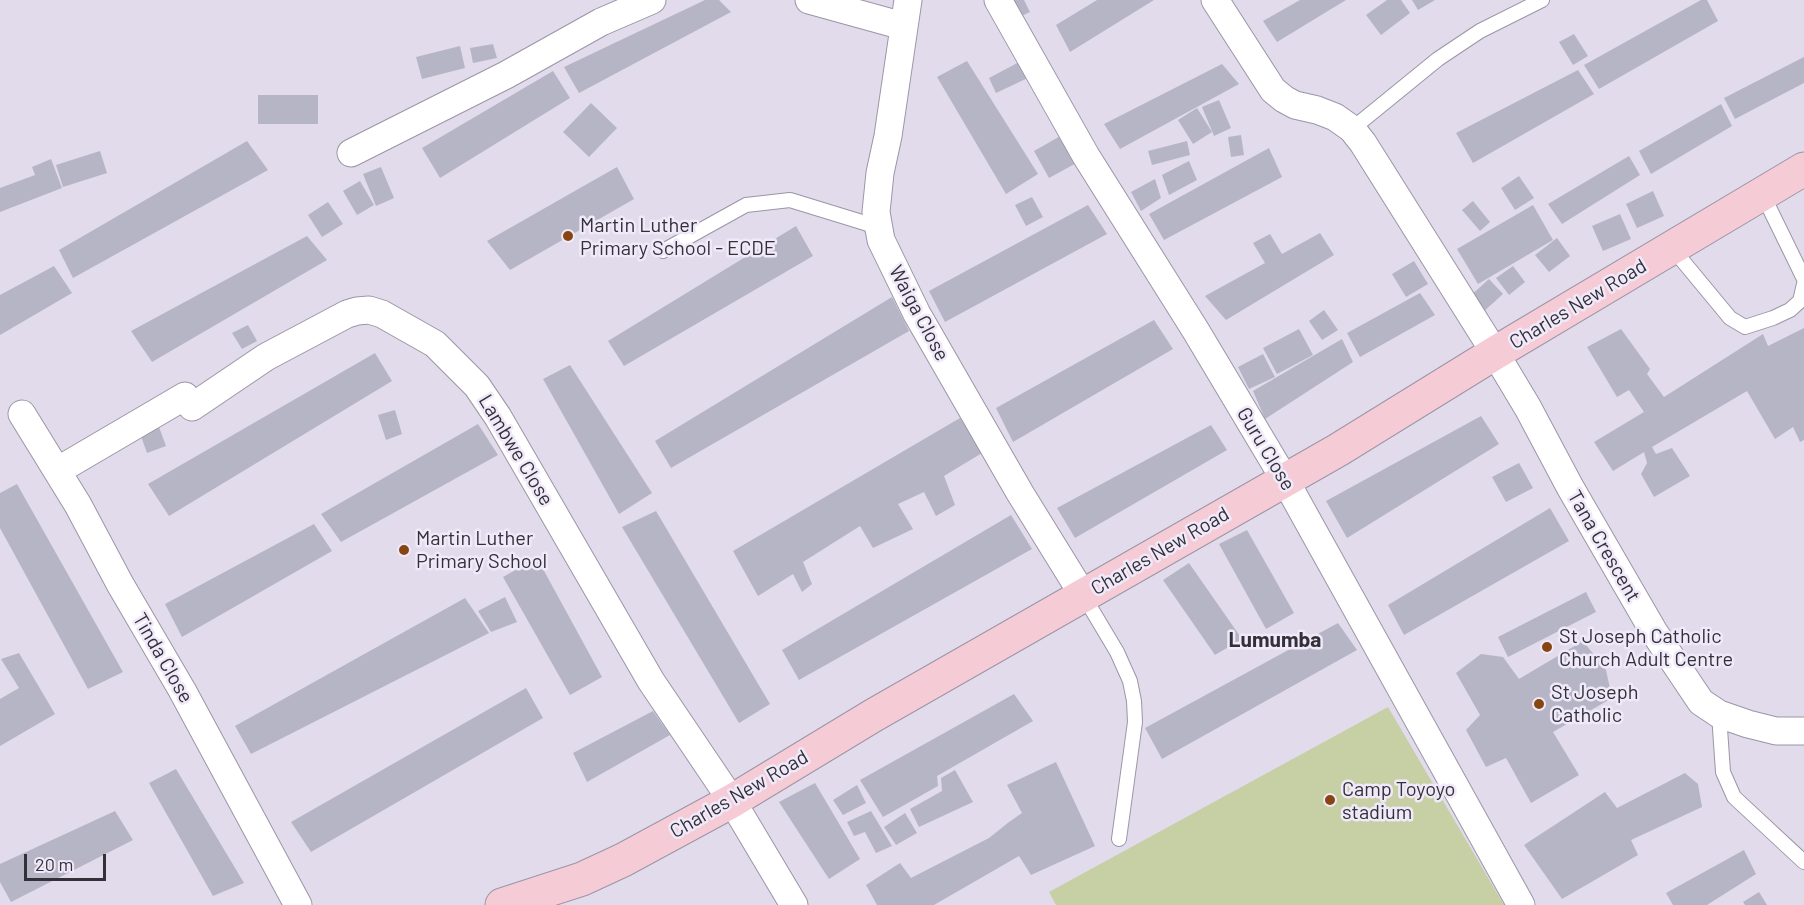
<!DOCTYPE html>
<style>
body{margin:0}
#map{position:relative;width:1804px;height:905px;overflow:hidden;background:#e1dbec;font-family:Barlow,sans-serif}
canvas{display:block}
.scale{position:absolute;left:24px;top:854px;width:82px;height:27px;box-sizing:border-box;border:3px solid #333037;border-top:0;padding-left:8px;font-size:18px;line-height:21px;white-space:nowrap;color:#333037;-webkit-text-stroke:4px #efe9fa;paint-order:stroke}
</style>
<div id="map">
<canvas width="1804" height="905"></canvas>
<div class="scale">20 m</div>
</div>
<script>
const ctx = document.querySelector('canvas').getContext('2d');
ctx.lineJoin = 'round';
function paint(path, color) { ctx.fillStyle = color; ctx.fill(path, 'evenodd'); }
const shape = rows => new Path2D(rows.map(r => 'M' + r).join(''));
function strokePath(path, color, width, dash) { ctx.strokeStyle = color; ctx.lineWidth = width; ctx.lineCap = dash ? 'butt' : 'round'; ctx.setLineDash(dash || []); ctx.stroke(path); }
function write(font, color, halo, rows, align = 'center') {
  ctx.font = font + ' Barlow,sans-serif'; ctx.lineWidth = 5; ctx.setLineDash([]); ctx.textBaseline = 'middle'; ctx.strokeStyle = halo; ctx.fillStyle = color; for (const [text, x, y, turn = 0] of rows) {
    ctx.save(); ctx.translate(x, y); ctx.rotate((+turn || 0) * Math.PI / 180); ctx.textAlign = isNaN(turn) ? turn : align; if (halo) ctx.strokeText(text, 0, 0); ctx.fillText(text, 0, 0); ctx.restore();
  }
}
const green = shape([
 [1388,707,1504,905,1056,905,1049,892]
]);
const building = shape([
 [705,0,719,0,731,12,579,93,564,67],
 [1005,0,1024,0,1030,12,1015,19],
 [1097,0,1154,0,1070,52,1056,25],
 [1300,0,1346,0,1277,42,1263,21],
 [1387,0,1401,0,1410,13,1381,35,1366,15],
 [1412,0,1435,0,1418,10],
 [1701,0,1707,0,1718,21,1599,89,1584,65],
 [1574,34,1588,56,1573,65,1559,42],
 [493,44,497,58,473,63,470,48],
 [460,46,465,68,422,79,416,57],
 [1804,57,1804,83,1735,119,1724,98],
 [1023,60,1032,76,996,93,989,78],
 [967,61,1038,174,1006,194,937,77],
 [1222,64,1239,84,1120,149,1104,124],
 [1578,70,1594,94,1473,163,1456,133],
 [553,71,570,98,440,178,422,148],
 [258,95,318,95,318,124,258,124],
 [1219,100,1231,128,1214,136,1202,107],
 [591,103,617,128,589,157,563,132],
 [1721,104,1732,126,1651,174,1639,151],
 [1197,108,1212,132,1193,144,1178,120],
 [1064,134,1080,161,1049,178,1034,151],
 [1241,135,1244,155,1231,157,1228,137],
 [247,141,268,170,73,278,59,250],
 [1187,141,1190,155,1152,165,1148,151],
 [1269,148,1282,177,1164,240,1149,214],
 [100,151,107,173,63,187,56,165],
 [1629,156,1640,175,1562,224,1548,204],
 [51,159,62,188,0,212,0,188,35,175,32,167],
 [1189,161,1197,180,1169,195,1162,175],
 [381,167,394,198,376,206,363,174],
 [617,167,634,199,510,270,487,241],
 [1519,176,1534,198,1515,210,1501,188],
 [1155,179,1161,198,1141,211,1131,192],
 [360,181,374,205,357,215,343,191],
 [1653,191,1664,216,1637,228,1626,204],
 [1032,197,1043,217,1026,226,1015,205],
 [1473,201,1490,222,1480,231,1462,210],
 [328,202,343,224,322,237,308,215],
 [1088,205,1107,234,945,322,929,291],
 [1533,205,1553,240,1478,284,1457,249],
 [1620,214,1631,239,1603,251,1592,226],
 [796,226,813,256,624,366,608,341],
 [1320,233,1334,255,1226,320,1205,296,1265,263,1253,243,1270,234,1282,254],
 [307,236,327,260,152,362,131,331],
 [1557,238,1570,256,1549,272,1535,255],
 [1414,261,1428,284,1406,297,1392,274],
 [54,266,72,293,0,335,0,295],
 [1513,266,1525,282,1509,295,1496,278],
 [1489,279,1503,294,1482,313,1468,298],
 [1420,293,1435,315,1360,357,1347,333],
 [892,297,909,331,671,468,655,441],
 [1324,310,1338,330,1322,340,1309,321],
 [1154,320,1173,349,1013,442,996,408],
 [248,325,257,341,242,349,232,333],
 [1804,328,1804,440,1800,442,1793,427,1775,439,1747,391,1652,447,1656,454,1672,448,1690,476,1654,497,1641,474,1647,463,1644,452,1613,471,1594,442,1644,412,1629,390,1617,397,1587,347,1621,329,1650,369,1647,374,1664,397,1763,334,1768,346],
 [1299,329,1313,355,1277,374,1263,348],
 [1342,339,1353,362,1265,419,1253,391],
 [375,353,392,381,169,516,148,484],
 [1263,354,1275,377,1249,389,1238,367],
 [570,365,652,493,619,514,543,379],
 [395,410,402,434,386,440,378,415],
 [1481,416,1499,444,1347,538,1326,501],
 [960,418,982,453,944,476,955,505,936,516,924,492,898,504,913,529,873,548,860,526,803,562,812,584,802,592,793,574,758,596,733,551],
 [156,419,166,446,147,453,137,425],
 [478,424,498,455,341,542,321,514],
 [1211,425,1227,450,1075,538,1057,508],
 [1519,463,1533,488,1506,502,1492,477],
 [17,484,123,672,88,689,0,528,0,493],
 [1550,508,1569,541,1404,635,1388,605],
 [656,511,770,704,739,723,622,527],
 [1011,515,1032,549,799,680,782,650],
 [314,524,332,551,182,637,165,604],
 [1247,530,1294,613,1266,629,1219,544],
 [537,558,602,677,570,695,503,577],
 [1189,563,1242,639,1215,655,1163,580],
 [1586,592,1596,612,1508,657,1498,637],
 [505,597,517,622,491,632,478,611],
 [465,598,489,633,251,754,235,726],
 [1338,623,1357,650,1162,759,1145,728],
 [1583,641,1606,670,1612,698,1553,732,1579,775,1531,803,1506,758,1486,767,1466,730,1480,715,1456,673,1481,654,1503,657,1519,679],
 [19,653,55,714,0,746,0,699,19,688,1,659],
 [526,688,543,718,311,852,291,822],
 [1014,694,1033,721,937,776,938,786,883,817,860,780],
 [653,711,670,735,587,782,573,753],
 [1056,762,1095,846,1031,875,1019,856,934,905,877,905,866,885,900,863,911,878,989,838,1009,822,1022,813,1007,785],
 [176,769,244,883,213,896,149,783],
 [955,770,973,802,919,827,910,809,942,791,941,778],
 [1685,773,1698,784,1702,807,1631,840,1638,855,1562,899,1524,845,1605,792,1617,808],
 [815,783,860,859,829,879,779,802],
 [857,785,866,803,843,815,833,800],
 [115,811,133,840,11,902,0,882,0,864],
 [871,811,892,846,876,853,865,832,854,836,847,822],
 [905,813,917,833,896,845,884,827],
 [1744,850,1756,874,1707,905,1673,905,1666,893],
 [1759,892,1767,905,1745,905,1743,902]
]);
const lane = shape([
 [1352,129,1438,59,1480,31,1542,0],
 [1762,193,1804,279],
 [1672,248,1730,318,1745,327,1773,318,1790,310,1800,301,1804,284],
 [663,251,746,205,790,200,878,227],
 [1083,595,1117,652,1130,681,1134,701,1135,722,1119,839],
 [1719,714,1723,772,1734,797,1804,862]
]);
const street = shape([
 [809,0,903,26],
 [908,0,888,136,880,173,876,212,881,240,917,314,1020,493,1083,595],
 [998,0,1086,156,1196,331,1285,480,1521,905],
 [1215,0,1273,90,1284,99,1295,105,1317,110,1335,117,1352,129,1363,143,1495,353,1528,408,1570,487,1654,632,1701,702,1719,714,1748,724,1776,731,1804,731],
 [351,153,506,75,601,22,652,0],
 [192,407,266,357,347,314,357,311,369,310,382,314,435,344,477,386,498,417,651,681,732,801,794,905],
 [22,414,78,505,120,584,182,690,298,905],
 [57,471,185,396]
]);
const secondary = shape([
 [502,905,582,879,623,860,732,801,874,715,1338,450,1495,353,1804,169]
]);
const markers = [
 [568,236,6,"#874611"],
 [404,550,6,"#874611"],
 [1547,647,6,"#874611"],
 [1539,704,6,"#874611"],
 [1330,800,6,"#874611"]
];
const poiNames = [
 ["Martin Luther",580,225],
 ["Primary School - ECDE",580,248],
 ["Martin Luther",416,538],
 ["Primary School",416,561],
 ["St Joseph Catholic",1559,636],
 ["Church Adult Centre",1559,659],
 ["St Joseph",1551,692],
 ["Catholic",1551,715],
 ["Camp Toyoyo",1342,789],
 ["stadium",1342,812]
];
const streetNames = [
 ["Charles New Road",1578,304,-31],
 ["Waiga Close",919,313,62],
 ["Guru Close",1266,449,59],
 ["Lambwe Close",516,450,59],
 ["Tana Crescent",1604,546,60],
 ["Charles New Road",1160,551,-30],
 ["Tinda Close",163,658,60],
 ["Charles New Road",739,794,-30]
];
const neighbourhoodNames = [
 ["Lumumba",1275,640]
];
paint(green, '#c7cfa4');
paint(building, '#b6b5c6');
strokePath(lane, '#9b95a5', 16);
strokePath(street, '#9b95a5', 29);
strokePath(secondary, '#9b95a5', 35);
strokePath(lane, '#fff', 14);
strokePath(street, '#fff', 27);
strokePath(secondary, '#f5cbd6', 33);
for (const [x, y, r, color] of markers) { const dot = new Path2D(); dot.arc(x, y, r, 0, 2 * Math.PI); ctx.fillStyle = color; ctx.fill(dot); strokePath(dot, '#efe9fa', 2); }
write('20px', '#333037', '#efe9fa', poiNames, 'left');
write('20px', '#333037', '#efe9fa', streetNames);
write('bold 21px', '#333037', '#efe9fa', neighbourhoodNames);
</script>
